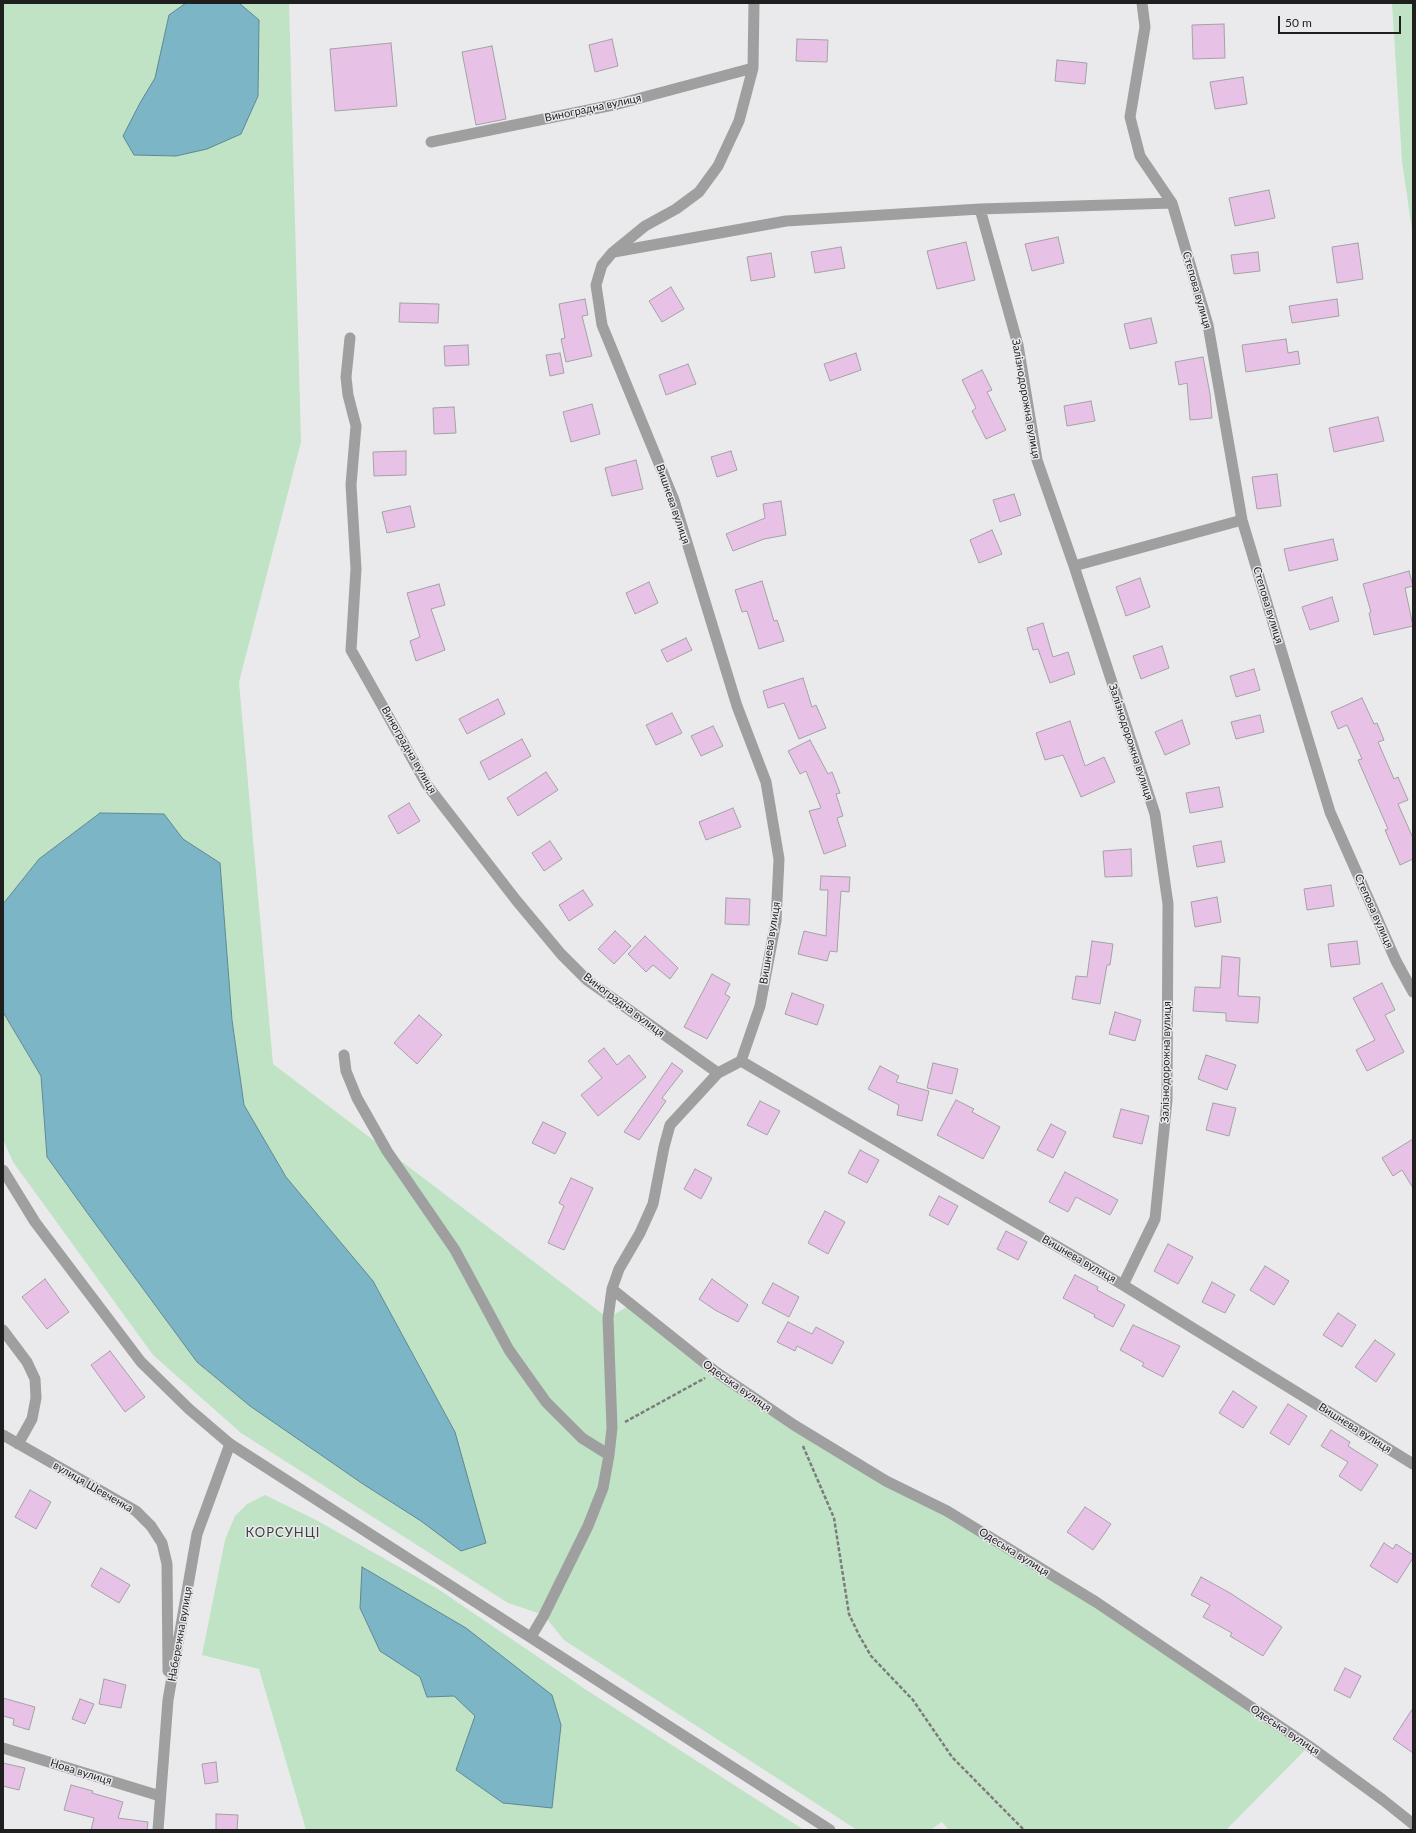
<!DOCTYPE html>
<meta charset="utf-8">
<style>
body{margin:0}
#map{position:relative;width:1416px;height:1833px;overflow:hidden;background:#eaeaed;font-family:Lato,sans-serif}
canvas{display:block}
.frame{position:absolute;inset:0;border:4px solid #1f1f20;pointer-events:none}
.scale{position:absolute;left:1278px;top:16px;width:123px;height:18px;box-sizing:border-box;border:2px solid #1f1f20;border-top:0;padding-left:5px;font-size:12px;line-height:14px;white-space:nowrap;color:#1f1f20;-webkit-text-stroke:3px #eaeaed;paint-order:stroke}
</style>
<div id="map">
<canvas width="1416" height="1833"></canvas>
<div class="frame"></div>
<div class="scale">50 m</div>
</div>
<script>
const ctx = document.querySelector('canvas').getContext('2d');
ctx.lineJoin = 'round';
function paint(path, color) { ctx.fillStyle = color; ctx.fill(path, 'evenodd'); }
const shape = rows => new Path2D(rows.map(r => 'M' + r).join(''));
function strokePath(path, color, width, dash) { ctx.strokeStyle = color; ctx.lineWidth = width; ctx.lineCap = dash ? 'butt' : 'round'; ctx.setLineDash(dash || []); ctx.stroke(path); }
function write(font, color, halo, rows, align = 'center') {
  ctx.font = font + ' Lato,sans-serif'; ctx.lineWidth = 3; ctx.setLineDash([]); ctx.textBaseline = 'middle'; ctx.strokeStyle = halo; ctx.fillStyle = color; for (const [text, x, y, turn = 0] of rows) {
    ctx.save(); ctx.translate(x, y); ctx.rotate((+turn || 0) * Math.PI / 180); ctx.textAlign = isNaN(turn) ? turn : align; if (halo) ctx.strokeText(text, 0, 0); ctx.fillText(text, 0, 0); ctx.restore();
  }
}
const green = shape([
 [3,3,289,3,301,442,239,682,273,1064,608,1318,630,1305,794,1425,947,1511,1309,1746,1226,1830,949,1830,942,1822,930,1830,857,1830,564,1640,544,1615,508,1603,241,1433,153,1355,13,1162,3,1139,3,1012,41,1076,47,1157,91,1218,197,1362,250,1406,363,1484,421,1521,455,1432,373,1281,286,1177,244,1105,232,1020,220,863,183,839,164,815,100,813,39,859,3,904],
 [1392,3,1413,3,1413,237,1402,161],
 [265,1495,316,1520,438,1589,588,1691,804,1830,306,1830,259,1669,202,1655,225,1540,235,1516,247,1504]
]);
const water = shape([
 [186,3,239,3,259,20,258,96,241,134,207,149,176,156,134,155,123,136,140,103,155,78,169,15,186,3],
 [100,813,164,814,183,839,220,863,232,1020,244,1105,286,1177,373,1281,455,1432,486,1543,461,1551,421,1521,363,1484,250,1406,197,1362,91,1218,47,1157,41,1076,3,1012,3,904,39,859,100,813],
 [362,1567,466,1628,552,1695,561,1725,552,1808,503,1803,456,1770,475,1716,454,1696,427,1697,420,1677,380,1651,360,1608,362,1567]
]);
const building = shape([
 [1224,24,1225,58,1193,59,1192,25,1224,24],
 [612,39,618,66,595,72,589,45,612,39],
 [797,39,828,40,827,62,796,61,797,39],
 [391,43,397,106,335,111,330,49,391,43],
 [492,46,506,119,476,125,462,52,492,46],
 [1057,60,1087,63,1085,84,1055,81,1057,60],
 [1243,77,1247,104,1215,109,1210,82,1243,77],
 [1269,190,1275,218,1235,226,1229,198,1269,190],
 [1058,237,1064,263,1032,271,1025,244,1058,237],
 [966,242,975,280,937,289,927,251,966,242],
 [1358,243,1363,279,1337,283,1332,247,1358,243],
 [841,247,845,268,815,273,811,252,841,247],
 [1258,252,1260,271,1234,274,1231,255,1258,252],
 [771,253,775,277,751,281,747,257,771,253],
 [671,287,684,309,662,322,649,301,671,287],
 [585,299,588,315,582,316,592,356,566,362,561,339,565,338,559,304,585,299],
 [1337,299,1339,316,1292,323,1289,306,1337,299],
 [400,303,439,304,438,323,399,322,400,303],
 [1151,318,1157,343,1130,349,1124,324,1151,318],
 [1286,339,1288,353,1298,351,1300,364,1246,372,1242,345,1286,339],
 [468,345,469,365,445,366,444,346,468,345],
 [560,353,564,373,550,376,546,355,560,353],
 [856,353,861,370,830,381,824,364,856,353],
 [1203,357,1210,394,1212,418,1190,420,1187,383,1179,385,1175,362,1203,357],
 [688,364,696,384,666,395,659,375,688,364],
 [982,370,992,390,987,392,1006,430,986,439,972,411,976,408,962,380,982,370],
 [1091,401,1095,421,1067,426,1064,406,1091,401],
 [592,404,600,434,571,442,563,412,592,404],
 [454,407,456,433,434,434,433,408,454,407],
 [1378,417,1384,441,1334,452,1329,428,1378,417],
 [406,451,406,475,374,476,373,452,406,451],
 [731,451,737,470,717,477,711,457,731,451],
 [636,460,643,489,612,496,605,468,636,460],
 [1277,474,1281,506,1257,509,1252,477,1277,474],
 [1014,494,1021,515,1000,522,993,500,1014,494],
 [781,501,786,535,764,539,733,551,726,534,765,518,763,504,781,501],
 [410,506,415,527,387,533,382,512,410,506],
 [992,530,1002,554,979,563,970,540,992,530],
 [1333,539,1338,560,1289,571,1284,549,1333,539],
 [1409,571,1413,586,1405,588,1413,626,1374,635,1369,613,1371,612,1363,584,1409,571],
 [1140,578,1150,607,1126,616,1116,587,1140,578],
 [762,581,774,621,777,620,784,641,759,649,747,611,742,612,735,590,762,581],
 [649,582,658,603,635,614,626,593,649,582],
 [439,584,445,605,431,609,445,650,416,661,410,641,420,637,407,593,439,584],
 [1332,597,1339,621,1310,630,1302,607,1332,597],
 [1043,623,1053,657,1068,652,1075,674,1050,683,1038,649,1033,650,1027,628,1043,623],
 [686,638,692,650,667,662,661,650,686,638],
 [1162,646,1169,668,1141,679,1133,656,1162,646],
 [1254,669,1260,690,1236,697,1230,676,1254,669],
 [803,678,812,707,816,705,826,728,799,739,784,703,768,708,763,691,803,678],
 [1362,698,1374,724,1377,723,1384,740,1378,742,1394,779,1398,777,1408,800,1398,804,1413,838,1413,859,1400,865,1385,830,1388,829,1358,760,1362,759,1347,725,1338,729,1331,712,1362,698],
 [498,699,505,714,467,734,459,719,498,699],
 [672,713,682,733,656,745,646,725,672,713],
 [1260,715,1264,732,1236,739,1231,722,1260,715],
 [1182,720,1190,744,1165,755,1155,732,1182,720],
 [1070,721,1085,766,1104,757,1115,782,1081,797,1063,755,1045,760,1036,733,1070,721],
 [713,726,723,746,701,756,691,736,713,726],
 [522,739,531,756,489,780,480,762,522,739],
 [810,740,828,774,832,772,840,793,836,794,843,816,837,818,846,846,824,854,809,811,821,808,806,771,800,774,788,751,810,740],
 [546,772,558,790,518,816,507,798,546,772],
 [1219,787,1223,807,1190,813,1186,793,1219,787],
 [409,803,420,821,398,834,388,816,409,803],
 [733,808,741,827,706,840,699,822,733,808],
 [550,841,562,859,544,871,532,853,550,841],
 [1221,841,1225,862,1197,867,1193,846,1221,841],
 [1131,849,1132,876,1105,877,1103,851,1131,849],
 [821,876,850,877,849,892,841,891,837,952,830,951,827,961,798,954,804,931,826,936,828,890,820,890,821,876],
 [1331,885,1334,906,1307,910,1304,889,1331,885],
 [583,890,593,905,569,921,559,905,583,890],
 [1217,897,1221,922,1195,927,1191,902,1217,897],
 [726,898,750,899,749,925,725,924,726,898],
 [615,931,631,946,614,964,598,949,615,931],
 [645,936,678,968,670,979,653,965,646,972,628,954,645,936],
 [1092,941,1113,944,1110,965,1107,965,1100,1004,1072,999,1076,976,1087,977,1092,941],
 [1357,941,1360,964,1331,967,1328,944,1357,941],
 [1222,956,1240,958,1238,996,1260,997,1258,1023,1226,1021,1226,1013,1193,1011,1195,987,1220,988,1222,956],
 [712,974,730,984,725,994,730,997,707,1039,684,1027,712,974],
 [1382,983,1395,1010,1385,1015,1404,1052,1367,1071,1356,1050,1375,1040,1353,998,1382,983],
 [792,993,824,1005,817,1025,785,1014,792,993],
 [1115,1012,1141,1020,1135,1041,1109,1034,1115,1012],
 [419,1015,442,1035,417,1064,394,1043,419,1015],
 [604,1048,617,1065,629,1055,646,1077,598,1116,581,1095,602,1078,588,1061,604,1048],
 [1206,1055,1236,1065,1227,1090,1198,1079,1206,1055],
 [672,1063,683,1071,662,1098,666,1101,639,1140,624,1132,672,1063],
 [933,1063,958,1069,952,1094,927,1088,933,1063],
 [880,1066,899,1076,896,1082,929,1091,922,1121,897,1115,899,1105,868,1089,880,1066],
 [956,1100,974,1109,972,1112,1000,1127,983,1159,937,1135,956,1100],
 [760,1101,780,1111,767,1135,747,1125,760,1101],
 [1213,1103,1236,1108,1229,1136,1206,1130,1213,1103],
 [1121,1109,1149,1116,1142,1144,1113,1137,1121,1109],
 [543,1122,566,1133,555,1154,532,1143,543,1122],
 [1051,1124,1066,1132,1053,1158,1037,1150,1051,1124],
 [1413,1139,1413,1188,1402,1170,1393,1176,1382,1158,1413,1139],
 [860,1150,879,1160,867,1183,848,1173,860,1150],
 [695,1169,712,1178,701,1199,684,1189,695,1169],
 [1065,1172,1118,1200,1110,1215,1076,1197,1068,1212,1049,1202,1065,1172],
 [571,1178,593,1188,564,1250,548,1243,564,1206,559,1203,571,1178],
 [939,1196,958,1206,948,1225,929,1215,939,1196],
 [825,1211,845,1222,828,1254,808,1243,825,1211],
 [1006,1231,1027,1242,1018,1260,997,1249,1006,1231],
 [1168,1244,1193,1257,1178,1284,1154,1271,1168,1244],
 [1265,1266,1289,1281,1274,1305,1250,1290,1265,1266],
 [1075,1275,1098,1287,1097,1290,1125,1305,1113,1327,1094,1317,1095,1315,1063,1298,1075,1275],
 [45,1279,69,1312,47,1329,22,1297,45,1279],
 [712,1279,748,1305,738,1322,715,1310,699,1299,712,1279],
 [1212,1282,1235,1295,1225,1313,1202,1302,1212,1282],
 [773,1283,799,1297,789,1317,762,1303,773,1283],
 [1338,1313,1356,1325,1342,1347,1323,1335,1338,1313],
 [788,1322,812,1334,816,1327,844,1342,832,1364,797,1346,795,1351,777,1342,788,1322],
 [1133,1325,1180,1346,1163,1377,1142,1366,1144,1363,1120,1350,1133,1325],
 [1375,1340,1395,1354,1376,1382,1355,1367,1375,1340],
 [110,1351,145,1397,125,1412,91,1365,110,1351],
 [1233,1391,1257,1407,1243,1428,1219,1413,1233,1391],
 [1288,1404,1307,1416,1289,1445,1270,1433,1288,1404],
 [1331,1430,1350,1442,1348,1446,1378,1465,1361,1491,1339,1476,1348,1462,1321,1446,1331,1430],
 [30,1490,51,1502,36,1529,15,1517,30,1490],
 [1085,1507,1111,1524,1093,1550,1067,1532,1085,1507],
 [1384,1543,1393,1549,1396,1544,1413,1555,1413,1558,1397,1583,1370,1566,1384,1543],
 [101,1568,130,1585,119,1603,91,1586,101,1568],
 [1201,1577,1230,1593,1282,1627,1263,1656,1230,1636,1232,1633,1203,1617,1210,1605,1191,1595,1201,1577],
 [1345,1668,1361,1676,1350,1698,1334,1690,1345,1668],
 [104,1679,126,1685,121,1708,99,1704,104,1679],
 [3,1698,35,1707,29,1730,13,1725,14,1719,3,1716,3,1698],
 [80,1699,94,1704,85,1724,72,1719,80,1699],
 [1413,1708,1413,1753,1393,1739,1413,1708],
 [216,1762,218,1782,205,1784,202,1764,216,1762],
 [3,1763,25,1768,19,1790,3,1786,3,1763],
 [71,1785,93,1791,92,1793,123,1802,118,1818,148,1822,147,1830,91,1830,94,1818,64,1810,71,1785],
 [216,1814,238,1815,237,1830,216,1830,216,1814]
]);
const path = shape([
 [625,1422,705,1378],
 [803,1446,834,1518,849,1614,859,1635,871,1656,913,1700,952,1757,1024,1830]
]);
const minor = shape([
 [1142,3,1145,27,1130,117,1140,156,1172,203,1208,325,1242,520,1330,812,1396,961,1413,992],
 [431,142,618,104,753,68],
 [980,209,1018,345,1037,460,1074,566,1155,814,1168,904,1167,1100,1155,1219,1123,1285],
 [614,252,786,221,980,209,1172,203],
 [350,338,346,377,348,395,356,426,351,485,356,569,351,650,427,785,516,900,561,954,587,980,718,1073],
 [1074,566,1242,520],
 [344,1055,346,1071,357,1098,387,1151,455,1250,509,1350,546,1402,582,1438,609,1455],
 [741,1061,1123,1285,1413,1464],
 [612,1289,716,1372,794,1425,886,1481,947,1511,1096,1602,1309,1746,1383,1800,1413,1824],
 [3,1330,27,1362,35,1379,36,1398,32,1419,18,1444],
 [3,1435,136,1511,151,1526,162,1543,167,1564,168,1671],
 [531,1637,544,1615,588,1526,603,1488,609,1455,612,1428,608,1318,612,1289,619,1269,640,1233,653,1204,664,1147,670,1125,718,1073,741,1061,760,1006,776,921,779,859,766,782,737,706,674,500,602,325,596,285,602,265,612,253,645,226,676,209,699,192,718,166,739,121,753,68,754,3],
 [3,1748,160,1796],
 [158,1830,168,1700,197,1534,230,1444]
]);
const tertiary = shape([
 [3,1170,35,1222,141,1362,189,1409,230,1444,830,1830]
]);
const streetNames = [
 ["Виноградна вулиця",593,108,-12],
 ["Степова вулиця",1197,290,74],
 ["Залізнодорожна вулиця",1026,399,80],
 ["Вишнева вулиця",673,504,71],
 ["Степова вулиця",1268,605,73],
 ["Залізнодорожна вулиця",1131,742,72],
 ["Виноградна вулиця",409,750,60],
 ["Степова вулиця",1374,911,66],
 ["Вишнева вулиця",770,943,-81],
 ["Виноградна вулиця",624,1005,37],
 ["Залізнодорожна вулиця",1166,1062,-89],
 ["Вишнева вулиця",1079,1259,30],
 ["Одеська вулиця",737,1386,35],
 ["Вишнева вулиця",1355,1428,32],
 ["вулиця Шевченка",93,1487,30],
 ["Одеська вулиця",1014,1552,32],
 ["Набережна вулиця",180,1634,-80],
 ["Одеська вулиця",1285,1730,34],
 ["Нова вулиця",81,1772,17]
];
const quarterNames = [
 ["КОРСУНЦІ",283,1533]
];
paint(green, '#bfe3c4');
paint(water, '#7cb5c5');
strokePath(water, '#608894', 1);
paint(building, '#e7c2e6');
strokePath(building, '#a4a2a4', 1);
strokePath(path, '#7c7c7e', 2.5, [4, 2]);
strokePath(minor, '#9f9fa0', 11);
strokePath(tertiary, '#9f9fa0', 11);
write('11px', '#1f1f20', '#eaeaed', streetNames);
ctx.letterSpacing = '1px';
write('13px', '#3e3e41', '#eaeaed', quarterNames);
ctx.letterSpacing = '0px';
</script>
